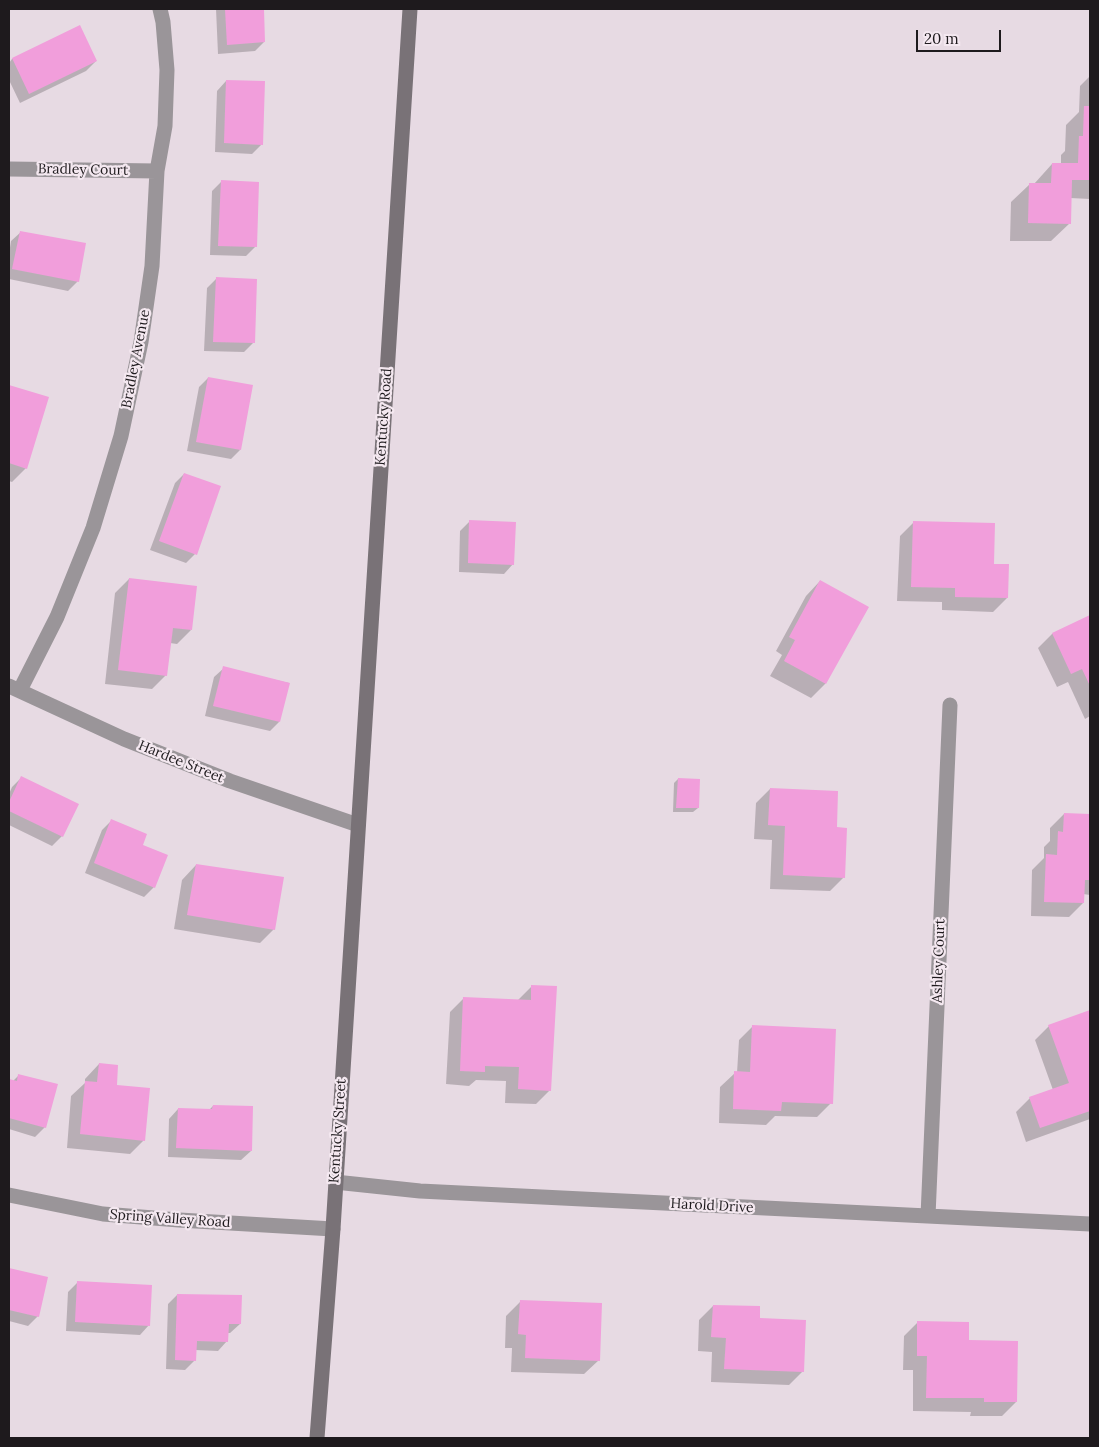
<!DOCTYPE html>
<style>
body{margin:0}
#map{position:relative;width:1099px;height:1447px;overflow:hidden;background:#e7dae3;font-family:Lora,serif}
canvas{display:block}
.frame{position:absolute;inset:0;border:10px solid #1e1a1d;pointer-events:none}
.scale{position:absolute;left:916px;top:30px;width:85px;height:22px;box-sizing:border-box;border:2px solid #1e1a1d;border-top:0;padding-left:6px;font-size:15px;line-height:18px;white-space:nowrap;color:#1e1a1d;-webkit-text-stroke:4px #f4e8f0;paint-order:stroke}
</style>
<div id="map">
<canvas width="1099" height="1447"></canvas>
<div class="frame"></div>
<div class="scale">20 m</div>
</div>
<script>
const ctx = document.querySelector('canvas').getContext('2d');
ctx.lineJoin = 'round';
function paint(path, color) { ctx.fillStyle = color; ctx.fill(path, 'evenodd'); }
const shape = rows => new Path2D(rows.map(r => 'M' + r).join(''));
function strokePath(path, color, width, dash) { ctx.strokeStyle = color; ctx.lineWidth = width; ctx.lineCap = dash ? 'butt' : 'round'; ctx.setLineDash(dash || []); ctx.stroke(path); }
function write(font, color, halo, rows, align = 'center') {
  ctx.font = font + ' Lora,serif'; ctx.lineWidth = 4.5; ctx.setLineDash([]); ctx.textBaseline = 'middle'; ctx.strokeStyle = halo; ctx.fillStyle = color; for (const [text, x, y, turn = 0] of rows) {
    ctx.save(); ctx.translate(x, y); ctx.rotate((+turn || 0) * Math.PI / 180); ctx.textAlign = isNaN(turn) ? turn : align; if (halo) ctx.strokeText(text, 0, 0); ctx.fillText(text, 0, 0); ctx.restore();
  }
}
const shadow = shape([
 [216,9,262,9,264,42,255,51,218,54],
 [79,27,96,61,86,71,20,103,9,80,9,63,12,59],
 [1090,76,1090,199,1070,198,1070,223,1051,241,1010,241,1011,202,1030,184,1034,184,1052,164,1061,164,1061,155,1065,151,1066,125,1079,112,1080,86],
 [226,81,262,144,252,154,215,152,217,91],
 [221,182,256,246,246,256,210,255,212,191],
 [21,232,78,281,68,291,9,279,9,254,11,241],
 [216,279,253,343,244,352,204,351,207,288],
 [208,378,240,450,231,459,187,451,199,387],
 [9,386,47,398,26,468,12,482,9,481],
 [184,474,195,554,186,563,150,550,175,483],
 [470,521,513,564,504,574,459,572,460,531],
 [914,522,992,565,1007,598,993,612,942,610,942,602,897,601,900,536],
 [129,579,191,630,177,644,170,643,166,675,152,689,105,684,115,593],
 [820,581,867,607,825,684,811,698,770,676,782,655,776,651,806,596],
 [1090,616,1090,716,1085,719,1068,682,1057,687,1038,648,1052,634],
 [224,668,289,683,279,722,270,731,205,716,214,677],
 [21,778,62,836,52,846,9,825,9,794,12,787],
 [678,779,698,808,693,812,673,812,674,783],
 [770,789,835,829,844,877,830,891,770,889,772,840,754,839,756,803],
 [1064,814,1090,815,1090,895,1083,894,1083,903,1069,917,1031,916,1032,870,1044,858,1044,847,1050,841,1050,828],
 [112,820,141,845,154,887,144,897,85,873,102,830],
 [196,865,274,929,260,943,174,929,182,880],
 [532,986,550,1090,536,1104,505,1103,506,1081,476,1080,469,1086,446,1084,450,1012,464,998,517,1001],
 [1090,1012,1090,1119,1026,1142,1016,1112,1030,1098,1053,1090,1035,1040,1049,1026],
 [753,1026,831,1103,817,1117,775,1116,766,1125,719,1123,720,1087,735,1073,737,1073,739,1040],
 [99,1064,115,1086,144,1140,130,1154,67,1148,71,1096,85,1083,85,1079],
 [19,1075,45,1127,35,1137,9,1129,9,1080,13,1081],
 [213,1106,251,1151,241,1160,168,1157,169,1119,178,1109,209,1110],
 [9,1269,47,1278,38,1316,28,1326,9,1321],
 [77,1283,149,1325,140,1335,66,1331,68,1292],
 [177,1295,240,1324,230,1333,227,1333,227,1341,218,1351,195,1350,195,1360,185,1370,166,1369,168,1304],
 [520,1302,599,1360,584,1374,511,1372,512,1348,505,1348,506,1316],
 [713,1306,759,1320,803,1371,789,1385,711,1382,712,1352,698,1351,699,1320],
 [918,1322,968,1341,1016,1402,1002,1416,970,1416,971,1412,913,1411,913,1370,903,1370,904,1336]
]);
const building = shape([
 [225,9,264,9,265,42,227,45],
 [80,25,97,61,29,94,12,58],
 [226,80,265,81,263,145,224,143],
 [1084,106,1090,106,1090,180,1072,180,1071,224,1028,223,1029,183,1051,183,1052,163,1078,163,1079,136,1083,136],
 [221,180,259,182,257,247,218,246],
 [20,231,86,243,79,282,12,269],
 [216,277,257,279,255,343,213,342],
 [208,377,253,385,241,450,196,442],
 [9,385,49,397,27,469,9,463],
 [184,473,221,486,197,555,159,541],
 [469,520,516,522,514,565,468,563],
 [913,521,995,523,994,564,1009,564,1008,598,955,597,955,588,911,587],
 [129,578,197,586,192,630,173,628,167,676,118,670],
 [820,580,869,607,826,684,784,661,795,640,789,637],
 [1090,615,1090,686,1082,669,1071,674,1052,633],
 [223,666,290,683,280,722,213,706],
 [21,776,79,804,63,837,9,811,9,802],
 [678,778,700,779,699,808,676,808],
 [770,788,838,791,837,827,847,828,845,878,783,875,785,826,768,825],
 [1064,813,1090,814,1090,880,1085,880,1084,903,1044,902,1046,854,1057,855,1058,831,1063,832],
 [111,819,147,834,143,845,168,855,155,888,94,863],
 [196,864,284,877,275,930,187,915],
 [531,985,557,986,551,1091,518,1089,519,1067,485,1066,485,1072,460,1071,463,997,531,1000],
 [1090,1010,1090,1111,1040,1128,1029,1097,1069,1083,1048,1025],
 [752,1025,836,1029,833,1104,782,1102,781,1111,733,1109,734,1071,750,1072],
 [99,1063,118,1065,117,1085,150,1088,145,1141,80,1134,85,1081,97,1082],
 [18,1074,58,1084,46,1128,9,1118,9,1079,17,1081],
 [213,1105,253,1106,252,1151,176,1148,178,1108,212,1109],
 [9,1268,48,1277,39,1317,9,1310],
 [77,1281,152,1285,150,1326,75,1322],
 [177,1294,242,1295,241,1324,229,1324,228,1342,197,1341,196,1361,175,1360],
 [520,1300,602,1303,600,1361,525,1358,526,1335,518,1334],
 [713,1305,760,1306,760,1318,806,1320,804,1372,724,1369,726,1338,711,1337],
 [917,1321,969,1322,969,1340,1018,1341,1017,1402,984,1402,984,1398,926,1398,927,1356,917,1356]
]);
const street = shape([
 [9,169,157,171],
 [9,686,124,739,230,781,358,825],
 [20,690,57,617,93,528,121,436,141,342,152,266,157,171,165,126,167,70,163,22,160,9],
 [335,1182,420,1191,1090,1224],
 [9,1195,103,1214,179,1220,333,1229],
 [928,1216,950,705]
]);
const secondary = shape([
 [317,1438,333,1229,410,9]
]);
const streetNames = [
 ["Bradley Court",83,170,1],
 ["Bradley Avenue",136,359,-79],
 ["Kentucky Road",384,417,-86],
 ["Hardee Street",181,762,22],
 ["Ashley Court",939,961,-88],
 ["Kentucky Street",338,1131,-86],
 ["Harold Drive",712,1206,3],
 ["Spring Valley Road",170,1219,4]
];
paint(shadow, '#0003');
paint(building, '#f19edb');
strokePath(street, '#9a9599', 15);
strokePath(secondary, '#797277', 15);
write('14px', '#1e1a1d', '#f4e8f0', streetNames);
</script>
